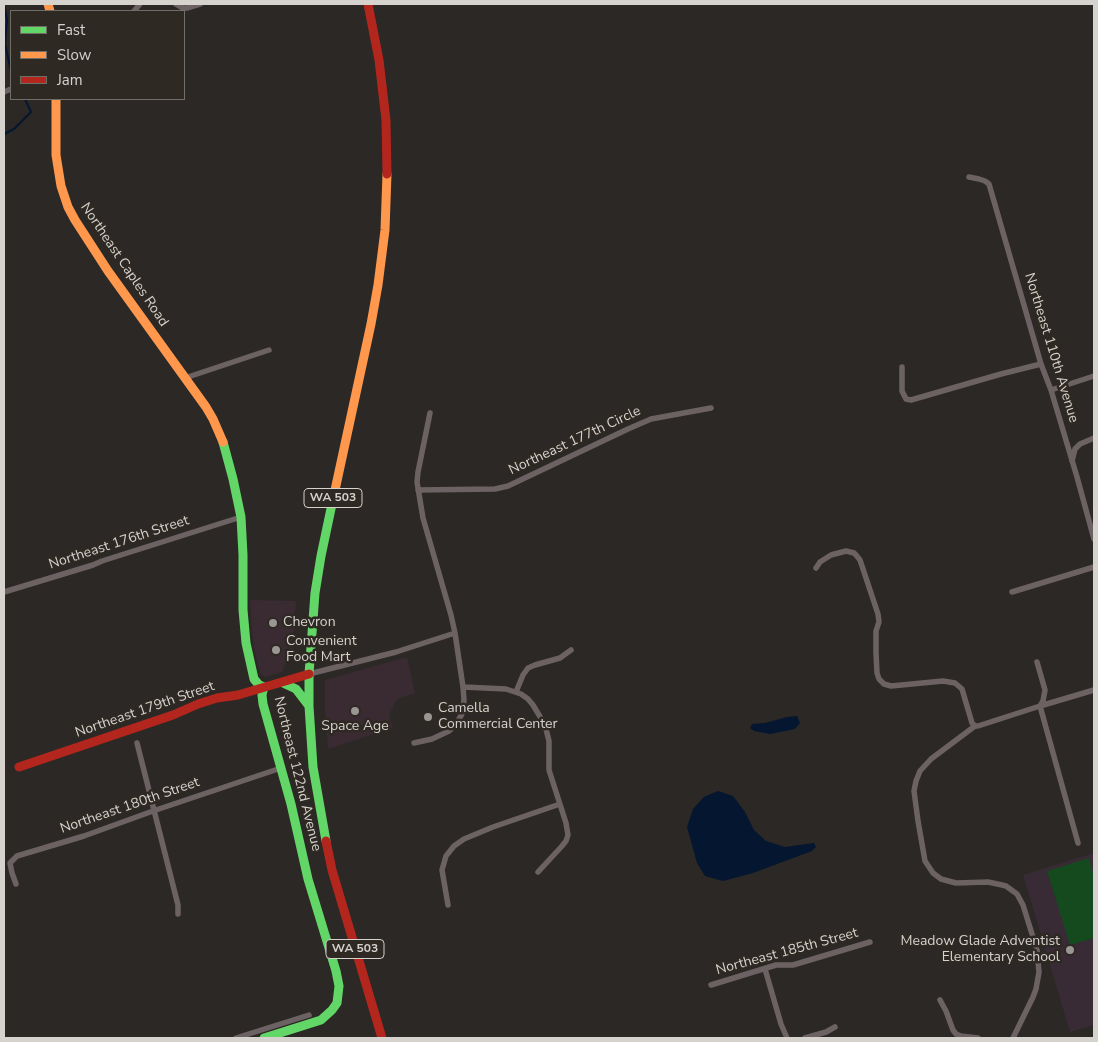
<!DOCTYPE html>
<style>
body{margin:0}
#map{position:relative;width:1098px;height:1042px;overflow:hidden;background:#2b2825;font-family:"Nunito Sans",sans-serif}
canvas{display:block}
.frame{position:absolute;inset:0;border:5px solid #d6d2ce;pointer-events:none}
.legend{position:absolute;left:10px;top:10px;width:175px;height:90px;box-sizing:border-box;background:#2e2922;border:1px solid #716d67;margin:0;padding:6px 9px;list-style:none;font-size:15px;color:#d6d2ce}
.legend li{display:flex;align-items:center;gap:10px;height:25px}
.legend b{width:25px;border:1px solid #716d67}
</style>
<div id="map">
<canvas width="1098" height="1042"></canvas>
<div class="frame"></div>
<ul class="legend">
<li><b style="height:6px;background:#63d668"></b>Fast</li>
<li><b style="height:6px;background:#ff974d"></b>Slow</li>
<li><b style="height:6px;background:#b3261e"></b>Jam</li>
</ul>
</div>
<script>
const ctx = document.querySelector('canvas').getContext('2d');
ctx.lineJoin = 'round';
function paint(path, color) { ctx.fillStyle = color; ctx.fill(path, 'evenodd'); }
const shape = rows => new Path2D(rows.map(r => 'M' + r).join(''));
function strokePath(path, color, width, dash) { ctx.strokeStyle = color; ctx.lineWidth = width; ctx.lineCap = dash ? 'butt' : 'round'; ctx.setLineDash(dash || []); ctx.stroke(path); }
function write(font, color, halo, rows, align = 'center') {
  ctx.font = font + ' "Nunito Sans",sans-serif'; ctx.lineWidth = 5; ctx.setLineDash([]); ctx.textBaseline = 'middle'; ctx.strokeStyle = halo; ctx.fillStyle = color; for (const [text, x, y, turn = 0] of rows) {
    ctx.save(); ctx.translate(x, y); ctx.rotate((+turn || 0) * Math.PI / 180); ctx.textAlign = isNaN(turn) ? turn : align; if (halo) ctx.strokeText(text, 0, 0); ctx.fillText(text, 0, 0); ctx.restore();
  }
}
const commercial = shape([
 [250,600,296,601,292,649,282,672,266,677,261,675,255,653,252,632],
 [407,657,415,693,397,699,389,715,393,728,328,749,325,711,325,680]
]);
const education = shape([
 [1094,853,1094,1025,1070,1032,1023,875]
]);
const green = shape([
 [1089,858,1094,877,1094,938,1070,945,1047,871]
]);
const water = shape([
 [797,716,800,723,795,729,770,734,754,731,750,728,752,724,765,723,787,717],
 [718,791,733,796,745,812,754,830,766,841,785,847,814,843,816,847,812,851,753,873,723,881,705,876,697,863,687,827,693,809,704,797]
]);
const stream = shape([
 [4,4,7,20,5,44,11,71],
 [4,134,14,129,31,112,25,99]
]);
const street = shape([
 [176,4,183,8,187,8,200,4],
 [134,11,140,4],
 [4,92,11,89],
 [969,177,979,179,985,181,989,184,1041,364,1051,390,1077,477,1094,539],
 [902,367,902,391,906,399,911,400,1001,374,1041,364],
 [185,378,269,350],
 [1051,390,1094,376],
 [1072,461,1075,449,1080,444,1094,438],
 [418,490,495,489,508,486,628,429,651,419,711,408],
 [816,568,820,562,831,555,846,551,854,553,856,555,860,560,878,614,879,622,876,631,876,653,877,673,879,679,884,684,891,686,943,681,955,683,962,689,972,723,975,726],
 [4,592,93,565,102,561,241,517],
 [1012,592,1094,567],
 [1037,662,1045,690,1043,701,1040,706,1078,843],
 [309,674,396,652,455,633],
 [463,687,506,689,521,694,528,699,533,705,545,725,549,741,549,770,566,823,568,835,566,841,562,846,538,872],
 [516,692,523,675,528,668,535,665,560,658,571,650],
 [975,726,931,759,920,771,916,781,914,791,918,821,925,861,933,873,941,879,956,883,988,882,1002,885,1006,886,1017,894,1023,905,1037,950,1039,972,1036,989,1033,997,1013,1038],
 [975,726,978,726,1040,706,1094,690],
 [137,743,178,905,178,914],
 [414,743,432,739,449,731,455,725,459,719,462,714,464,700,463,687,455,633,451,615,423,518,417,482,418,472,430,413],
 [16,884,12,873,10,863,17,856,84,836,153,811,281,768],
 [448,905,442,870,446,856,454,846,464,839,493,827,560,804],
 [765,969,781,1024,787,1038],
 [711,985,776,965,793,965,870,942],
 [940,1000,946,1011,953,1030,956,1034,961,1036,978,1038],
 [236,1038,309,1015],
 [805,1038,826,1032,835,1027]
]);
const fast = shape([
 [223,442,233,479,241,517,243,555,243,610,246,643,254,679,259,685,264,687],
 [283,683,296,689,309,706],
 [264,687,262,695,263,704,291,804,308,879,336,971,339,986,337,1003,332,1010,321,1020,264,1038],
 [326,841,313,767,309,706,309,674,315,593,321,556,332,504]
]);
const slow = shape([
 [48,4,50,11],
 [56,99,56,155,61,186,68,207,75,220,108,271,206,407,213,419,223,442],
 [332,504,371,324,378,285,385,230,387,174]
]);
const jam = shape([
 [368,4,379,60,386,120,387,174],
 [19,767,173,715,198,704,217,698,238,695,309,674],
 [326,841,332,870,382,1038]
]);
const markers = [
 [273,623,5,"#9a9693"],
 [276,650,5,"#9a9693"],
 [355,711,5,"#9a9693"],
 [428,717,5,"#9a9693"],
 [1070,950,5,"#9a9693"]
];
const shields = [
 [333,498,58],
 [355,949,58]
];
const shieldNames = [
 ["WA 503",333,498],
 ["WA 503",355,949]
];
const streetNames = [
 ["Northeast Caples Road",124,265,56],
 ["Northeast 110th Avenue",1051,348,73],
 ["Northeast 177th Circle",575,441,-25],
 ["Northeast 176th Street",119,543,-18],
 ["Northeast 179th Street",145,710,-19],
 ["Northeast 122nd Avenue",297,774,76],
 ["Northeast 180th Street",130,806,-19],
 ["Northeast 185th Street",787,952,-15]
];
const poiNames = [
 ["Chevron",283,623],
 ["Convenient",286,642],
 ["Food Mart",286,658],
 ["Camella",438,709],
 ["Commercial Center",438,725],
 ["Space Age",355,727,"center"],
 ["Meadow Glade Adventist",1060,942,"right"],
 ["Elementary School",1060,958,"right"]
];
paint(commercial, '#3a2b33');
paint(education, '#382b35');
paint(green, '#154a1f');
paint(water, '#041630');
strokePath(stream, '#041630', 2);
strokePath(street, '#6d6263', 5.5);
strokePath(fast, '#63d668', 9);
strokePath(slow, '#ff974d', 9);
strokePath(jam, '#b3261e', 9);
for (const [x, y, r, color] of markers) { const dot = new Path2D(); dot.arc(x, y, r, 0, 2 * Math.PI); ctx.fillStyle = color; ctx.fill(dot); strokePath(dot, '#2e2922', 2); }
for (const [x, y, w] of shields) { const box = new Path2D(); box.roundRect(x - w / 2, y - 9.5, w, 19, 4); ctx.fillStyle = '#2e2922'; ctx.fill(box); strokePath(box, '#d6d2ce', 1); }
write('bold 12px', '#d6d2ce', null, shieldNames);
write('14px', '#d6d2ce', '#2e2922', streetNames);
write('14px', '#d6d2ce', '#2e2922', poiNames, 'left');
</script>
